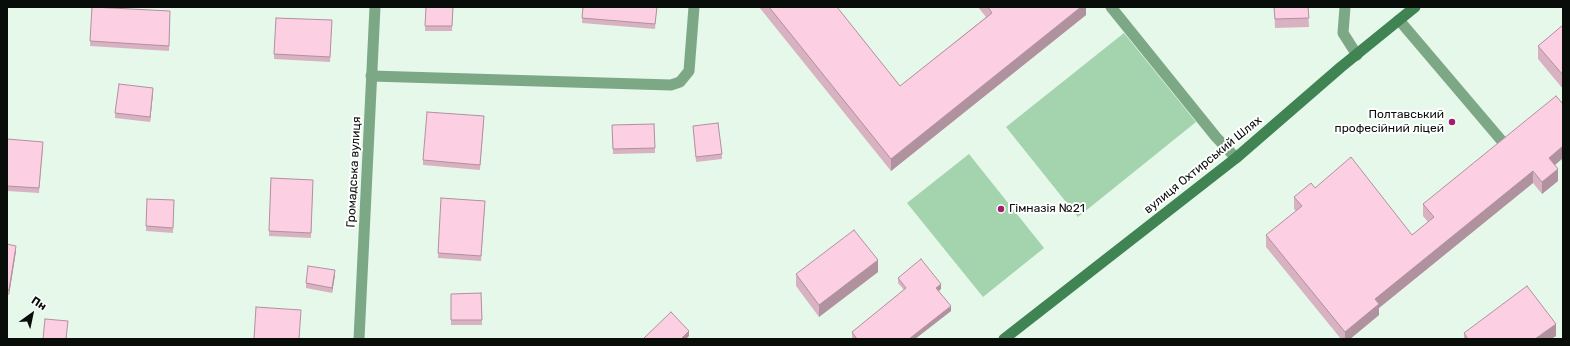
<!DOCTYPE html>
<meta charset="utf-8">
<style>
body{margin:0}
#map{position:relative;width:1570px;height:346px;overflow:hidden;background:#e6f8ea;font-family:Rubik,sans-serif}
canvas{display:block}
.frame{position:absolute;inset:0;border:8px solid #080d09;pointer-events:none}
.north{position:absolute;left:12px;top:294px;width:40px;height:40px;-webkit-text-stroke:3px #fff;paint-order:stroke;rotate:33deg;font-size:11px;font-weight:700;line-height:16px;text-align:center;color:#080d09}
.north::after{content:'';display:block;margin:auto;width:14px;height:18px;background:#080d09;clip-path:polygon(50% 0,100% 100%,50% 72%,0 100%)}
</style>
<div id="map">
<canvas width="1570" height="346"></canvas>
<div class="frame"></div>
<div class="north">Пн</div>
</div>
<script>
const ctx = document.querySelector('canvas').getContext('2d');
ctx.lineJoin = 'round';
function paint(path, color) { ctx.fillStyle = color; ctx.fill(path, 'evenodd'); }
const shape = rows => new Path2D(rows.map(r => 'M' + r).join(''));
function strokePath(path, color, width, dash) { ctx.strokeStyle = color; ctx.lineWidth = width; ctx.lineCap = dash ? 'butt' : 'round'; ctx.setLineDash(dash || []); ctx.stroke(path); }
function write(font, color, halo, rows, align = 'center') {
  ctx.font = font + ' Rubik,sans-serif'; ctx.lineWidth = 4; ctx.setLineDash([]); ctx.textBaseline = 'middle'; ctx.strokeStyle = halo; ctx.fillStyle = color; for (const [text, x, y, turn = 0] of rows) {
    ctx.save(); ctx.translate(x, y); ctx.rotate((+turn || 0) * Math.PI / 180); ctx.textAlign = isNaN(turn) ? turn : align; if (halo) ctx.strokeText(text, 0, 0); ctx.fillText(text, 0, 0); ctx.restore();
  }
}
const green = shape([
 [1124,33,1196,122,1078,217,1006,127],
 [969,154,1044,248,983,297,907,203]
]);
const service = shape([
 [1111,7,1216,137,1236,158],
 [1399,20,1507,147],
 [371,76,671,85,680,82,689,71,694,7]
]);
const minor = shape([
 [1345,7,1343,33,1357,55],
 [359,339,375,7]
]);
const secondary = shape([
 [1004,339,1236,158,1341,67,1415,7]
]);
const wall = shape([
 [92,7,170,16,169,51,90,46],
 [426,7,453,7,452,31,425,31],
 [583,7,657,7,655,29,582,23],
 [759,7,837,7,900,86,986,17,978,7,1086,7,1086,15,891,171],
 [1274,7,1308,7,1309,27,1275,28],
 [332,20,330,62,274,59,274,54],
 [1563,25,1563,89,1538,59,1538,46],
 [153,93,150,122,115,118,115,113],
 [1563,104,1563,158,1555,165,1558,181,1542,194,1533,183,1379,308,1379,315,1350,339,1341,339,1266,247,1266,235,1296,211,1294,209,1294,197,1315,188,1412,235,1428,222,1423,216,1423,204],
 [484,121,480,170,423,165,423,160],
 [654,124,655,153,613,154,612,125],
 [693,126,722,154,722,159,696,162],
 [7,139,43,147,39,193,7,191],
 [271,178,313,180,311,238,269,236],
 [174,200,173,233,146,231,146,226],
 [485,206,481,261,438,258,438,253],
 [7,244,16,251,9,295,7,295],
 [878,272,819,317,796,286,796,274],
 [335,275,332,293,306,288,306,283],
 [898,278,941,289,939,291,951,311,915,339,853,339,852,337,852,332,904,290,898,283],
 [481,293,482,325,451,325,451,294],
 [1464,333,1556,336,1551,339,1464,339]
]);
const shadedWall = shape([
 [1081,7,1086,7,1086,15,891,171,891,159],
 [153,88,153,93,150,122,150,117],
 [1563,146,1563,158,1549,170,1549,158],
 [1558,169,1558,181,1542,194,1542,182],
 [1533,171,1533,183,1379,308,1379,315,1350,339,1345,339,1345,332,1375,299],
 [16,246,16,251,9,295,9,290],
 [878,260,878,272,819,317,819,305],
 [335,270,335,275,332,293,332,288],
 [941,284,941,289,936,293,936,288],
 [951,306,951,311,915,339,909,339],
 [1556,324,1556,336,1551,339,1535,339],
 [689,331,689,336,686,339,681,339]
]);
const building = shape([
 [92,7,170,11,169,46,90,41,92,7],
 [426,7,453,7,452,26,425,26,426,7],
 [583,7,657,7,655,24,582,18,583,7],
 [769,7,837,7,900,86,992,13,988,7,1081,7,891,159,769,7],
 [1274,7,1308,7,1309,18,1275,19,1274,7],
 [276,18,332,20,330,57,274,54,276,18],
 [1563,25,1563,75,1538,46,1563,25],
 [119,84,153,88,150,117,115,113,119,84],
 [1556,96,1563,104,1563,146,1549,158,1558,169,1542,182,1533,171,1375,299,1379,304,1345,332,1266,235,1302,206,1294,197,1311,183,1315,188,1351,157,1412,235,1434,217,1423,204,1556,96],
 [427,112,484,116,480,165,423,160,427,112],
 [718,123,722,154,696,157,693,126,718,123],
 [654,124,655,148,613,149,612,125,654,124],
 [7,139,43,142,39,188,7,186,7,139],
 [271,178,313,180,311,233,269,231,271,178],
 [441,198,485,201,481,256,438,253,441,198],
 [147,199,174,200,173,228,146,226,147,199],
 [854,230,878,260,819,305,796,274,854,230],
 [7,244,16,246,9,290,7,290,7,244],
 [921,259,941,284,936,288,951,306,909,339,857,339,852,332,906,288,898,278,921,259],
 [308,266,335,270,332,288,306,283,308,266],
 [1527,286,1556,324,1535,339,1468,339,1464,333,1527,286],
 [481,293,482,320,451,320,451,294,481,293],
 [256,307,301,310,299,339,254,339,256,307],
 [671,312,689,331,681,339,643,339,671,312],
 [45,319,68,321,66,339,43,339,45,319]
]);
const markers = [
 [1452,122,4,"#a21d6a"],
 [1001,209,4,"#a21d6a"]
];
const poiNames = [
 ["Полтавський",1444,115],
 ["професійний ліцей",1444,129],
 ["Гімназія №21",1009,209,"left"]
];
const streetNames = [
 ["вулиця Охтирський Шлях",1203,165,-39],
 ["Громадська вулиця",354,172,-87]
];
paint(green, '#a3d4ad');
strokePath(service, '#7da886', 11);
strokePath(minor, '#7da886', 11);
strokePath(secondary, '#3f8452', 11);
paint(wall, '#d9b2c2');
paint(shadedWall, '#b0919e');
paint(building, '#fccfe2');
strokePath(building, '#b0919e', 1);
for (const [x, y, r, color] of markers) { const dot = new Path2D(); dot.arc(x, y, r, 0, 2 * Math.PI); ctx.fillStyle = color; ctx.fill(dot); strokePath(dot, '#fff', 1.5); }
write('12px', '#080d09', '#fff', poiNames, 'right');
write('12px', '#080d09', '#fff', streetNames);
</script>
